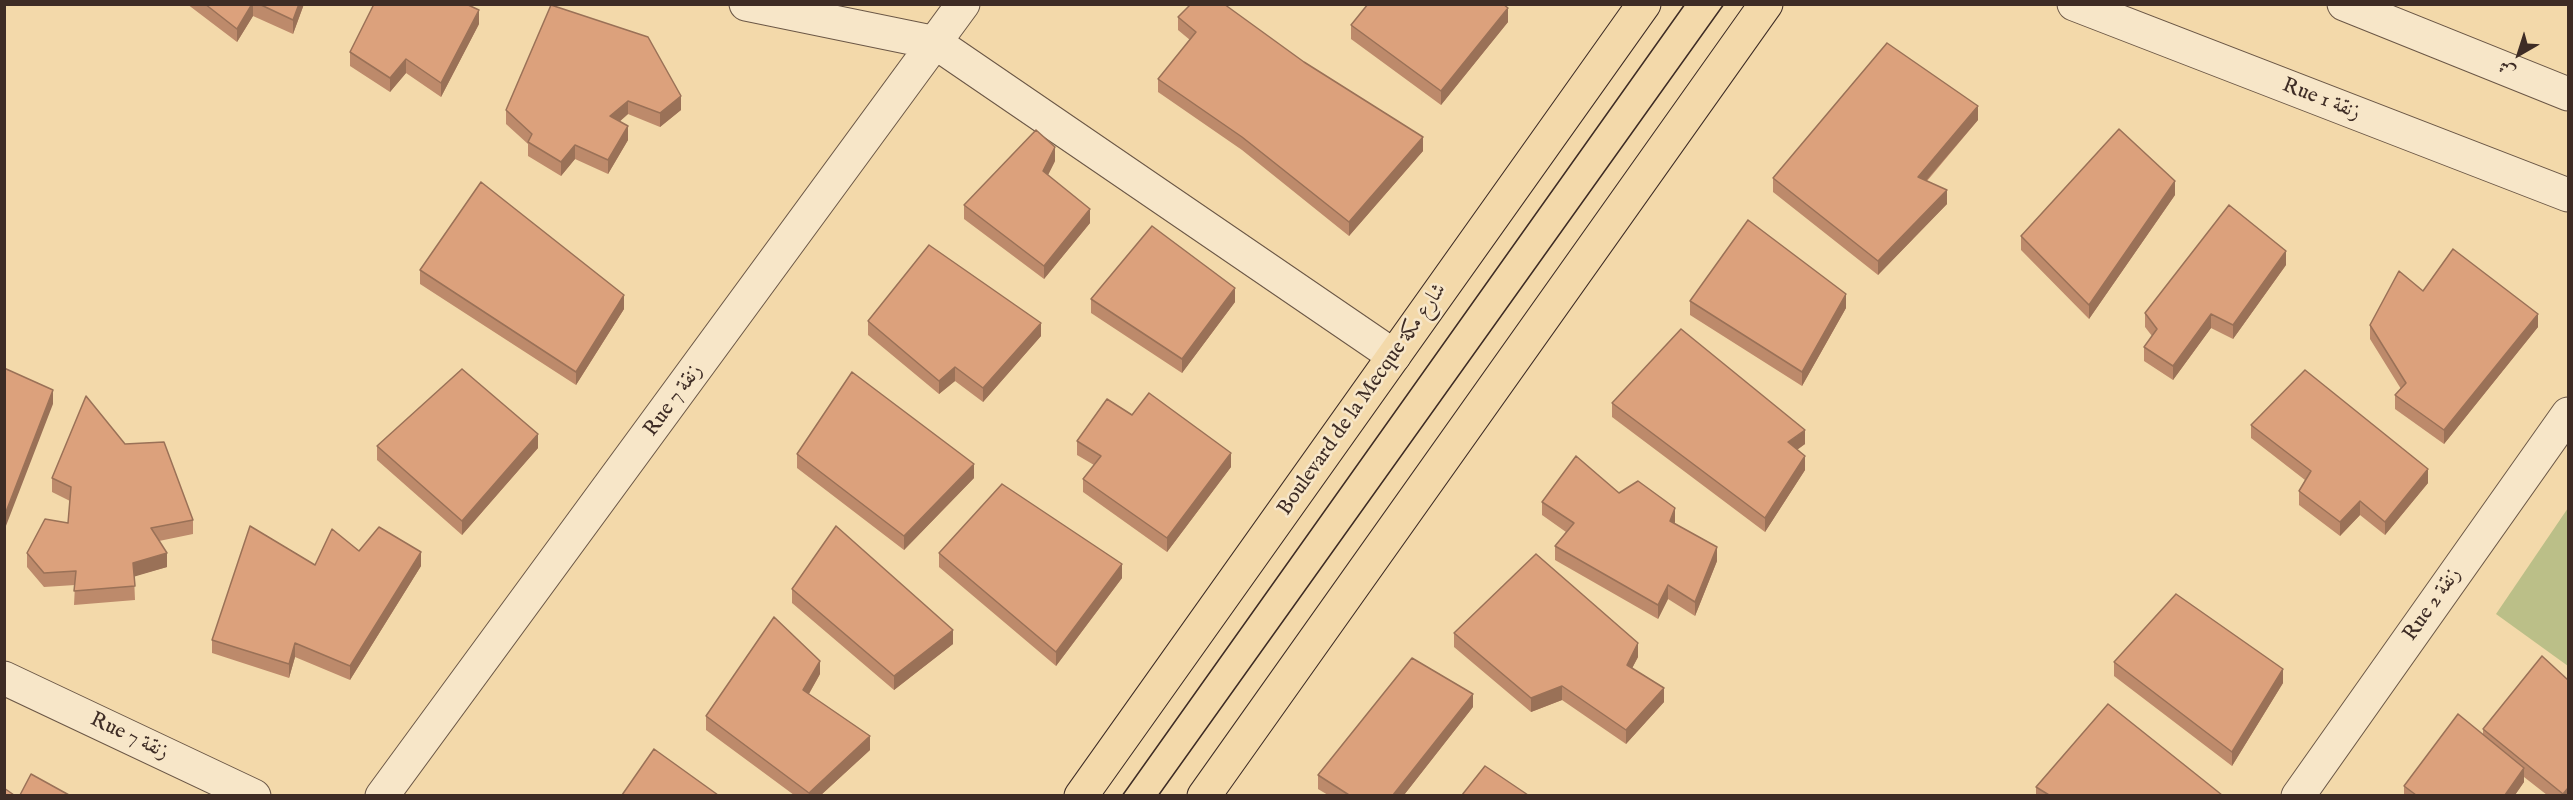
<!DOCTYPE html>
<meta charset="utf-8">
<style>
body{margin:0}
#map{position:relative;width:2573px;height:800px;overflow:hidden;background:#f3d9aa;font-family:"IM FELL English",Amiri,serif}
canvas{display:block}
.frame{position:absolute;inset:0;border:6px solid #3e2c25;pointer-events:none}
.north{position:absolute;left:2489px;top:24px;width:60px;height:60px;-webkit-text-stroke:4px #f7e6c8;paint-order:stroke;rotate:219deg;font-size:16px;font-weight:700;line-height:24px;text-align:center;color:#3e2c25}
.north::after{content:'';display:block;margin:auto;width:21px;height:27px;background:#3e2c25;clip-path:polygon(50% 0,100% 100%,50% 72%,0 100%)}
</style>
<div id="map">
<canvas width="2573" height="800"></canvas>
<div class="frame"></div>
<div class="north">ش</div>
</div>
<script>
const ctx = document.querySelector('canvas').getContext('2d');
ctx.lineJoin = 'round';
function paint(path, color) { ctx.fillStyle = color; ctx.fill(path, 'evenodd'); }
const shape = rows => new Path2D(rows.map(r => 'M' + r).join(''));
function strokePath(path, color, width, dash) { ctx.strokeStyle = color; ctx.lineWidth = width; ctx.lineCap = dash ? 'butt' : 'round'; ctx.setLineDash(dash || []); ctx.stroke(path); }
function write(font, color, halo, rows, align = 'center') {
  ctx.font = font + ' "IM FELL English",Amiri,serif'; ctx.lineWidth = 5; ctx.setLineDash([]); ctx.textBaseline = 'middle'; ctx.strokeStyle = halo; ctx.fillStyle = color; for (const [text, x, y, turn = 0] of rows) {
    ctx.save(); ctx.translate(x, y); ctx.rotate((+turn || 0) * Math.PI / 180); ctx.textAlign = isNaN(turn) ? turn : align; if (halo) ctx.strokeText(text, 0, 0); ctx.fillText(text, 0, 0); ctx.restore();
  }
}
const green = shape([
 [2568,508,2568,666,2496,614]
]);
const minor = shape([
 [746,4,936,43,1394,356],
 [2074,4,2568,195],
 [2344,4,2568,94],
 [4,678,254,796],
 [382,796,963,4],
 [2298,796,2568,414]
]);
const major = shape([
 [1081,796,1644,4],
 [1204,796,1766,4]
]);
const tram = shape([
 [1122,796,1685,4],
 [1158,796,1724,4]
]);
const wall = shape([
 [187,4,304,4,293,34,253,16,237,42],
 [1178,17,1423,151,1349,236,1242,150,1158,92,1158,79,1190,40,1178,30],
 [1508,22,1441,105,1351,39,1351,25],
 [479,24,441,97,406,73,390,92,350,66,350,52],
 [681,96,681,110,660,127,628,114,619,122,628,140,608,174,575,159,561,176,528,156,528,144,506,124,506,110],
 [1978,120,1927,181,1947,204,1878,275,1773,192,1773,178],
 [1055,161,1048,175,1090,223,1044,279,964,219,964,205],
 [2175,195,2089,319,2021,250,2021,236],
 [2286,265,2233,339,2211,328,2173,380,2144,361,2144,347,2152,336,2145,327,2145,313],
 [420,270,624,309,576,385,420,284],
 [2423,291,2538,327,2444,444,2395,409,2395,395,2401,389,2370,339,2370,325],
 [1091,299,1235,302,1182,373,1091,313],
 [1690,301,1846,308,1802,386,1690,315],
 [868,321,1041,336,983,402,955,381,939,394,868,335],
 [1612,403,1805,444,1797,450,1805,470,1765,532,1612,417],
 [1132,415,1231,467,1167,552,1083,492,1083,479,1094,465,1077,455,1077,441],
 [2251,425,2428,483,2385,535,2360,515,2340,536,2299,505,2299,491,2305,480,2251,438],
 [125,444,193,520,193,534,159,541,167,567,134,576,135,600,74,605,75,585,44,587,27,567,27,553,68,523,70,501,52,492,52,478],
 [377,446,538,448,462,535,377,460],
 [797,454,974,478,904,550,797,468],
 [1619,493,1675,522,1674,524,1717,561,1695,616,1668,599,1658,619,1555,560,1555,546,1566,532,1542,515,1542,502],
 [359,551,421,566,350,680,295,657,289,678,212,653,212,640,315,565],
 [939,553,1122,578,1056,666,939,567],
 [792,589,953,644,894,690,792,603],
 [1454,633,1638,657,1632,668,1664,702,1626,744,1562,700,1531,712,1454,647],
 [2114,662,2283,683,2232,766,2114,676],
 [820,674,809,694,870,750,821,795,794,795,706,730,706,716],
 [1473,707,1404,795,1328,795,1318,789,1318,775],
 [2483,729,2568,795,2547,795,2524,777,2524,782,2515,795,2404,795,2404,786,2483,734],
 [2036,787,2222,795,2036,795]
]);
const shadedWall = shape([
 [252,4,253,4,253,16,237,42,237,29],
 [299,4,304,4,293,34,293,20],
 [1508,8,1508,22,1441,105,1441,91],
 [479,10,479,24,441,97,441,83],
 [406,59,406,73,390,92,390,78],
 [681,96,681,110,660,127,660,113],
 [628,101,628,114,610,130,610,116],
 [1978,106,1978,120,1918,190,1918,177],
 [628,126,628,140,608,174,608,160],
 [1423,137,1423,151,1349,236,1349,222],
 [575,145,575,159,561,176,561,162],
 [1055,147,1055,161,1043,185,1043,171],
 [2175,181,2175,195,2089,319,2089,305],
 [1947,190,1947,204,1878,275,1878,261],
 [1090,209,1090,223,1044,279,1044,266],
 [2286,251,2286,265,2233,339,2233,325],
 [1235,288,1235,302,1182,373,1182,359],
 [1846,294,1846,308,1802,386,1802,372],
 [624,295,624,309,576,385,576,372],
 [2211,314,2211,328,2173,380,2173,366],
 [2538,314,2538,327,2444,444,2444,430],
 [1041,323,1041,336,983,402,983,388],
 [955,367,955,381,939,394,939,381],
 [53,390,53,404,4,531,4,517],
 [1805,430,1805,444,1788,456,1788,442],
 [538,434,538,448,462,535,462,521],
 [1231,453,1231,467,1167,552,1167,538],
 [1805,456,1805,470,1765,532,1765,518],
 [974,464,974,478,904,550,904,536],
 [2428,469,2428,483,2385,535,2385,522],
 [2360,501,2360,515,2340,536,2340,522],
 [1675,508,1675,522,1670,535,1670,521],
 [1717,547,1717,561,1695,616,1695,602],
 [421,552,421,566,350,680,350,666],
 [167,553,167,567,133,577,133,563],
 [1122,564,1122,578,1056,666,1056,652],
 [1668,585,1668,599,1658,619,1658,605],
 [953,630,953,644,894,690,894,676],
 [295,643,295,657,289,678,289,664],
 [1638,643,1638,657,1627,678,1627,665],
 [820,661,820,674,803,704,803,690],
 [2283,669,2283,683,2232,766,2232,752],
 [1562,686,1562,700,1531,712,1531,698],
 [1664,688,1664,702,1626,744,1626,730],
 [1473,694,1473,707,1404,795,1393,795],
 [870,736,870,750,821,795,809,795,809,793],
 [2524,768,2524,782,2515,795,2505,795],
 [2568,788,2568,795,2563,795,2563,794]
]);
const building = shape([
 [205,4,252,4,237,29,205,4],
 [259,4,299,4,293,20,259,4],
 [374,4,466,4,479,10,441,83,406,59,390,78,350,52,374,4],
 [1191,4,1224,4,1304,62,1423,137,1349,222,1242,137,1158,79,1196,32,1178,17,1191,4],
 [1368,4,1503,4,1508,8,1441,91,1351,25,1368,4],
 [551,5,648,37,681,96,660,113,628,101,610,116,628,126,608,160,575,145,561,162,528,142,532,134,506,110,551,5],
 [1887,43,1978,106,1918,177,1947,190,1878,261,1773,178,1887,43],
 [2119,129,2175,181,2089,305,2021,236,2119,129],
 [1036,130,1055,147,1043,171,1090,209,1044,266,964,205,1036,130],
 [481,182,624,295,576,372,420,270,481,182],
 [2229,205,2286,251,2233,325,2211,314,2173,366,2144,347,2157,329,2145,313,2229,205],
 [1748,220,1846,294,1802,372,1690,301,1748,220],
 [1152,226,1235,288,1182,359,1091,299,1152,226],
 [929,245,1041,323,983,388,955,367,939,381,868,321,929,245],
 [2453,249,2538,314,2444,430,2395,395,2406,383,2370,325,2399,271,2423,291,2453,249],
 [1681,329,1805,430,1788,442,1805,456,1765,518,1612,403,1681,329],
 [4,368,53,390,4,517,4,368],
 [462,369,538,434,462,521,377,446,462,369],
 [2305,370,2428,469,2385,522,2360,501,2340,522,2299,491,2311,471,2251,425,2305,370],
 [852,372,974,464,904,536,797,454,852,372],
 [1149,393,1231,453,1167,538,1083,479,1101,456,1077,441,1107,399,1132,415,1149,393],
 [86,396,125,444,164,442,193,520,151,528,167,553,133,563,135,586,74,591,76,571,44,573,27,553,45,519,68,523,71,487,52,478,86,396],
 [1576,456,1619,493,1638,481,1675,508,1670,521,1717,547,1695,602,1668,585,1658,605,1555,546,1574,523,1542,502,1576,456],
 [1002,484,1122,564,1056,652,939,553,1002,484],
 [250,526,315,565,332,529,359,551,379,527,421,552,350,666,295,643,289,664,212,640,250,526],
 [836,526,953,630,894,676,792,589,836,526],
 [1536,554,1638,643,1627,665,1664,688,1626,730,1562,686,1531,698,1454,633,1536,554],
 [2176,594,2283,669,2232,752,2114,662,2176,594],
 [774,617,820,661,803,690,870,736,809,793,706,716,774,617],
 [2542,656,2568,680,2568,788,2563,794,2483,729,2542,656],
 [1412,658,1473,694,1393,795,1349,795,1318,775,1412,658],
 [2108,704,2222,795,2049,795,2036,787,2108,704],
 [2458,714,2524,768,2505,795,2416,795,2404,786,2458,714],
 [654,749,718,795,622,795,654,749],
 [1485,766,1528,795,1462,795,1485,766],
 [31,774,69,795,20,795,31,774],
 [4,788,14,795,4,795,4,788]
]);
const streetNames = [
 ["Rue 1 زنقة",2321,100,21],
 ["Boulevard de la Mecque شارع مكة",1363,400,-55],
 ["Rue 7 زنقة",674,401,-54],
 ["Rue 2 زنقة",2433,605,-55],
 ["Rue 7 زنقة",129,737,25]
];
paint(green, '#bbbf88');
strokePath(minor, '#6b5746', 35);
strokePath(major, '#3e2c25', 35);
strokePath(minor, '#f7e6c8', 33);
strokePath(major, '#f3d9aa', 33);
strokePath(tram, '#3e2c25', 1.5);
paint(wall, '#bd8a6b');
paint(shadedWall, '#9a7157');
paint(building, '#dca17c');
strokePath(building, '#9a7157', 1.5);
write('21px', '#3e2c25', '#f7e6c8', streetNames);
</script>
